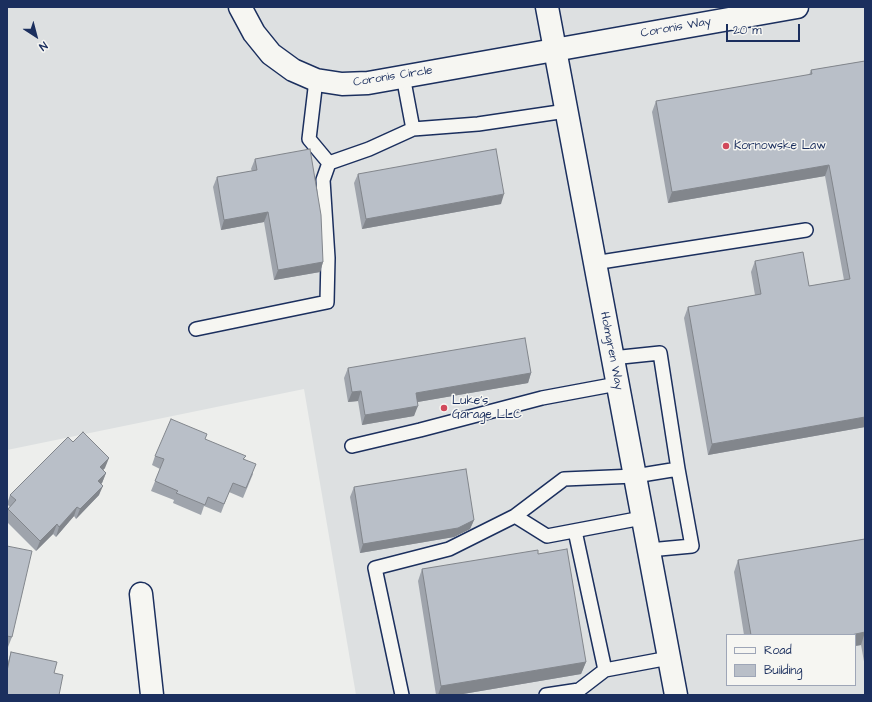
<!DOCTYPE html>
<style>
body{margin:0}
#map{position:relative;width:872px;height:702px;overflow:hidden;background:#edeeec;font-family:"Architects Daughter",sans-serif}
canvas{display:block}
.frame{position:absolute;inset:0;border:8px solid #1b2f5e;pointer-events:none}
.legend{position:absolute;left:726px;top:634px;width:130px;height:52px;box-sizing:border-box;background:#f6f6f2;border:1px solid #9ea6b7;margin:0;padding:5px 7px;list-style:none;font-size:12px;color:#1b2f5e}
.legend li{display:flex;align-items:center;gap:8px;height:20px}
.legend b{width:20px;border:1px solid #9ea6b7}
.north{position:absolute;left:16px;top:16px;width:40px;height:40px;-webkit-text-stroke:3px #f6f6f2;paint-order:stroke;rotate:144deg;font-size:11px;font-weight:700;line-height:16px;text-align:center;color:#1b2f5e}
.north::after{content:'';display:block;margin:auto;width:14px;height:18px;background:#1b2f5e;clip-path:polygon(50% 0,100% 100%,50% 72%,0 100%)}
.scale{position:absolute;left:726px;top:24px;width:74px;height:18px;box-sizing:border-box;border:2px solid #1b2f5e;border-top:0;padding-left:5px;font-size:12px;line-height:14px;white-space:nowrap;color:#1b2f5e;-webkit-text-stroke:3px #f6f6f2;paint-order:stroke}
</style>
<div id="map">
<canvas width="872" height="702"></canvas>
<div class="frame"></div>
<ul class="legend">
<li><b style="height:5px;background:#f6f6f2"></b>Road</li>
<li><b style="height:11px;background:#b9bfc8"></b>Building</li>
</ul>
<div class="north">N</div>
<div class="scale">20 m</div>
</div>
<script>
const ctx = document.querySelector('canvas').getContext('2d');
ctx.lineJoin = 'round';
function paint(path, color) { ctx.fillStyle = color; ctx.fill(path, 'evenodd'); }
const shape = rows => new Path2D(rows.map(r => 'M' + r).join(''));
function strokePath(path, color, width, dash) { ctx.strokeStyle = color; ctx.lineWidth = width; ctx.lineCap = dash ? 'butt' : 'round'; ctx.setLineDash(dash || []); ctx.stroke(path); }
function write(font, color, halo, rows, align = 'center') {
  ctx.font = font + ' "Architects Daughter",sans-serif'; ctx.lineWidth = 3; ctx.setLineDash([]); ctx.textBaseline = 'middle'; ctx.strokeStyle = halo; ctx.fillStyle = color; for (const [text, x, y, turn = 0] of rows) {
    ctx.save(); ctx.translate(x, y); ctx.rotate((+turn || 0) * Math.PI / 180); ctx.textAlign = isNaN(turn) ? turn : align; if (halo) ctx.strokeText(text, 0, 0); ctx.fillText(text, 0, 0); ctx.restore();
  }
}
const built = shape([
 [7,7,865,7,865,695,356,695,304,389,7,450],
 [727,635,855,635,855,685,727,685]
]);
const lane = shape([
 [403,76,413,129],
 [316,80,309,139,329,163],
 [594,263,806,230],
 [196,329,327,302,328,258,323,180,329,163,369,149,413,129,478,124,566,111],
 [612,358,660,353,678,469,635,476,564,479,515,516,547,536,642,518],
 [352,446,420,430,542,398,617,384],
 [575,531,605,670,669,658],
 [649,550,692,546,678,469],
 [402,695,375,568,449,549,515,516],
 [546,695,579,690,605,670]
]);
const street = shape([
 [240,7,254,33,271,54,293,70,316,80,342,84,368,83,797,7],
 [141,594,152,695]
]);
const secondary = shape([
 [547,7,676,695]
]);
const wall = shape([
 [865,61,865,427,708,455,684,318,688,307,755,295,751,272,755,261,809,286,844,280,825,176,668,203,652,112,656,101,809,75,811,70],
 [255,159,323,262,320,272,274,280,264,222,221,230,213,187,217,177,252,171,251,169],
 [358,174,501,204,362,229,354,183],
 [348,368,531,373,528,383,417,402,414,416,362,425,358,401,348,402,344,378],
 [205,439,245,459,253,474,243,498,229,492,221,513,204,506,201,515,173,503,174,500,151,491,160,469,152,465,155,456],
 [73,442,105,468,103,470,106,473,102,483,101,484,99,495,76,519,74,516,56,537,53,534,36,551,7,522,7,511,10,507,7,504,10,495],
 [354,487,474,520,470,529,454,537,360,553,350,497],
 [865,539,865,667,861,645,855,646,855,635,744,635,734,572,738,560],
 [7,546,12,637,8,647,7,646],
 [538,554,586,662,581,674,457,695,436,695,418,581,422,569],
 [11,652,54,673,7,695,7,665]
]);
const shadedWall = shape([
 [829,165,825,176,668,203,672,192],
 [504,194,501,204,362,229,366,219],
 [268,212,264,222,221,230,224,220],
 [323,262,320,272,274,280,278,270],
 [531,373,528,383,412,403,416,393],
 [361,391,358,401,348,402,352,392],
 [418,406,414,416,362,425,365,415],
 [865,417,865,427,708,455,712,444],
 [109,458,105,468,96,477,100,467],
 [106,473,102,483,94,490,98,481],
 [103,486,99,495,76,519,80,509],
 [77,507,74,516,56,537,59,527],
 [474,520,470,529,454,537,360,553,363,544],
 [57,524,53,534,36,551,40,541],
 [865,632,861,645,855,646,855,635,851,635],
 [586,662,581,674,457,695,438,695,441,686]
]);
const building = shape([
 [865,61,865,417,712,444,688,307,761,294,755,261,803,252,809,286,850,279,829,165,672,192,656,101,812,74,811,70,865,61],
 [310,149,321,215,323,262,278,270,268,212,224,220,217,177,257,170,255,159,310,149],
 [496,149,504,194,366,219,358,174,496,149],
 [525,338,531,373,416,393,418,406,365,415,361,391,352,392,348,368,525,338],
 [171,419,207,434,205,439,246,456,243,459,256,464,246,488,233,483,224,504,208,497,205,505,176,493,178,491,155,481,164,459,155,456,171,419],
 [83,432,109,458,100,467,106,473,98,481,103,486,80,509,77,507,59,527,57,524,40,541,8,509,16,500,10,495,68,437,73,442,83,432],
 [466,469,474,520,458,528,363,544,354,487,466,469],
 [865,539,865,632,851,635,751,635,738,560,865,539],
 [7,546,32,551,12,637,7,636,7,546],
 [567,549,586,662,441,686,422,569,538,550,538,554,567,549],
 [11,652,57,662,54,673,63,675,59,695,7,695,7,671,11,652]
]);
const markers = [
 [726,146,4,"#d1495b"],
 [444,408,4,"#d1495b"]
];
const streetNames = [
 ["Coronis Way",676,28,-10],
 ["Coronis Circle",393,77,-9],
 ["Holmgren Way",611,351,79]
];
const poiNames = [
 ["Kornowske Law",734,146],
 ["Luke's",452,401],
 ["Garage LLC",452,415]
];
paint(built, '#dde0e1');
strokePath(lane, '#1b2f5e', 16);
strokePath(street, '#1b2f5e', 25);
strokePath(secondary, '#1b2f5e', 25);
strokePath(lane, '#f6f6f2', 13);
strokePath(street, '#f6f6f2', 22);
strokePath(secondary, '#f6f6f2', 22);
paint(wall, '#9fa4ac');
paint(shadedWall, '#82868c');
paint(building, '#b9bfc8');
strokePath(building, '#82868c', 1);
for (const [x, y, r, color] of markers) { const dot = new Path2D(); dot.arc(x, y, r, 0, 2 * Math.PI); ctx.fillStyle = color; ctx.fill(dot); strokePath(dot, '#f6f6f2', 1.5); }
write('12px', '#1b2f5e', '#f6f6f2', streetNames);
write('12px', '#1b2f5e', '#f6f6f2', poiNames, 'left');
</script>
